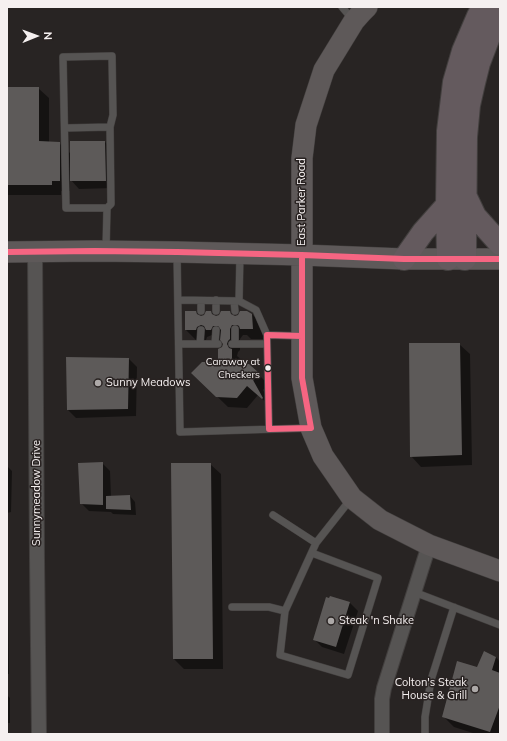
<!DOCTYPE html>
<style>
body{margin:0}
#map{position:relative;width:507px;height:741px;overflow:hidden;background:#282423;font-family:Mulish,sans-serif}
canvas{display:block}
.frame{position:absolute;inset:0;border:8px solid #f5f0f0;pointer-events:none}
.north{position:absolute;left:16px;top:16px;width:40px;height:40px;-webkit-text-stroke:3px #292322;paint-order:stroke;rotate:89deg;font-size:11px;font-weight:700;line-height:16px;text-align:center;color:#f5f0f0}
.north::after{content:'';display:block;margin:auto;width:14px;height:18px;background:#f5f0f0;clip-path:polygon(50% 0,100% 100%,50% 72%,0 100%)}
</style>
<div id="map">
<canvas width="507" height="741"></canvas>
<div class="frame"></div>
<div class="north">N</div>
</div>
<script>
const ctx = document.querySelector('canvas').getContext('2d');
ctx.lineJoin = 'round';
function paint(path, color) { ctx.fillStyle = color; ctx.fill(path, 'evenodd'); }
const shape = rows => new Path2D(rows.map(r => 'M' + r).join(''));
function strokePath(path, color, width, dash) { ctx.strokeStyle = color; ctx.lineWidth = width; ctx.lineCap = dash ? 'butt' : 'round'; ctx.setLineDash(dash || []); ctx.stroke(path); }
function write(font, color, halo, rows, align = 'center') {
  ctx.font = font + ' Mulish,sans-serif'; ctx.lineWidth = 3; ctx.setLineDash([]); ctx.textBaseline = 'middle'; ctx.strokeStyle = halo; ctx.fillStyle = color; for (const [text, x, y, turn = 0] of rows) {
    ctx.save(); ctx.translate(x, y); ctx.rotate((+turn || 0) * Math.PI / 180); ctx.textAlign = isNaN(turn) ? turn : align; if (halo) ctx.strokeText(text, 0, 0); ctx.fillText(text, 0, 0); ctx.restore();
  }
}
const shadow = shape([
 [7,88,38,88,49,98,49,142,59,143,71,154,105,142,113,150,113,188,79,189,70,179,70,191,61,191,61,195,7,195],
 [196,312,201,317,211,312,216,317,230,312,235,317,252,314,262,325,263,339,251,339,247,335,243,335,240,339,240,350,238,352,237,356,242,360,242,365,257,374,250,384,259,375,268,384,263,390,273,409,258,395,247,408,228,407,193,373,219,363,224,343,222,340,217,340,212,335,207,337,206,340,196,340,186,330],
 [459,344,470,354,472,465,421,467,411,456],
 [129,359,137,367,136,416,76,418,68,410],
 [102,463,110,471,111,497,130,496,135,502,136,515,113,514,111,512,89,511,81,503],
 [210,464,221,474,223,669,184,669,174,659],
 [7,466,12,471,11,512,7,513],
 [7,539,8,559,8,594,7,594],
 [331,597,350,603,358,611,344,654,322,647,314,639],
 [7,614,8,616,9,674,7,674],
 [484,653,496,657,500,662,500,734,476,734,454,727,443,716,478,669],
 [7,695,10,698,10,723,8,723,8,734,7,734]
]);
const building = shape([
 [7,87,39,87,39,141,60,142,60,181,52,181,52,185,7,185],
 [70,141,105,141,106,181,70,181],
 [185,311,196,311,197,314,201,316,204,315,206,311,211,311,212,314,216,316,219,315,221,311,230,311,231,314,235,316,238,315,240,311,247,311,252,314,253,329,240,329,239,326,237,325,232,325,230,329,230,339,228,341,227,344,229,348,232,349,232,364,249,364,259,373,253,380,263,398,262,399,247,386,237,398,216,397,191,373,202,362,218,362,218,349,222,347,223,344,220,340,221,330,218,326,213,326,211,330,206,330,204,326,201,325,197,327,196,330,185,330],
 [409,343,460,343,462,455,410,457],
 [66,357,129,358,128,409,67,410],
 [103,462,103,505,80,504,78,463],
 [171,463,211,463,213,659,173,659],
 [130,495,131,510,106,509,106,496],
 [330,596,350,602,336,647,313,640,326,597,329,598],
 [484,651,496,657,492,670,500,673,500,705,490,732,442,717,457,661,477,667]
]);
const lane = shape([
 [342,7,353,20],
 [65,128,110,127],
 [106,249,107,208,66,208,63,57,112,56,113,115,110,127,111,204,107,208],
 [177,254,180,432,309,428],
 [178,300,239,301,240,254],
 [216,300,216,311],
 [201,301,201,311],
 [234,301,235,311],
 [239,301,256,310,267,335,269,429],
 [235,329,235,344],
 [267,335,301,336],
 [179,344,218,344],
 [200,344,201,330],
 [215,344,216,330],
 [232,344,267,344],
 [273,515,316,543],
 [312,553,378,578,348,675,280,655,285,611,316,543,350,500],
 [414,592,500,625],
 [232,607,269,607,285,611],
 [425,734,425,717,431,680,454,607]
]);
const street = shape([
 [35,252,37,559,39,734],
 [382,734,382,699,384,688,429,545]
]);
const secondary = shape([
 [367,7,362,12,354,21,324,70,306,125,302,158,302,378,311,428,323,456,352,498,380,520,429,545,500,571],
 [7,252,95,251,177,252,302,255,404,259,500,259]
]);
const highway = shape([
 [466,197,475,216,500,244],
 [404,259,423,232,447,205],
 [448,259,447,205,448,131,454,82,463,51,478,16,483,7],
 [465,259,466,137,469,105,474,83,479,63,490,34,500,16]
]);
const bus1 = shape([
 [7,252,95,251,177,252,302,255,404,259,500,259],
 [302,255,302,336],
 [267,335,302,336,302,378,311,428,269,429,267,335]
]);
const markers = [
 [268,368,3.5,"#f5f0f0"],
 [98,383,4,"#ada9a8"],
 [331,621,4,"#ada9a8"],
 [475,689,4,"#ada9a8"]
];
const busNames = [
 ["Caraway at",260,362],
 ["Checkers",260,375]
];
const streetNames = [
 ["East Parker Road",302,202,-90],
 ["Sunnymeadow Drive",37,493,-90]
];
const poiNames = [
 ["Sunny Meadows",106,383],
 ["Steak 'n Shake",339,621],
 ["Colton's Steak",467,683,"right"],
 ["House & Grill",467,696,"right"]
];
paint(shadow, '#0007');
paint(building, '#5d5a59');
strokePath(lane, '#423f3e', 8);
strokePath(street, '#423f3e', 16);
strokePath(secondary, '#423f3e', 22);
strokePath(highway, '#423f3e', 24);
strokePath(lane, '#565453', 7);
strokePath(street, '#565453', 14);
strokePath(secondary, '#5e5959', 21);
strokePath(highway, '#645a5e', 22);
strokePath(bus1, '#f66582', 6);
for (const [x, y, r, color] of markers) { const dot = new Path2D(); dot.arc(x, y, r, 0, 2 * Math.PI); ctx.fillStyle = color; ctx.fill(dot); strokePath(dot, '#292322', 1.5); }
write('10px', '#f5f0f0', '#292322', busNames, 'right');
write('11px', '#f5f0f0', '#292322', streetNames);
write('11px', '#f5f0f0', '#292322', poiNames, 'left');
</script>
